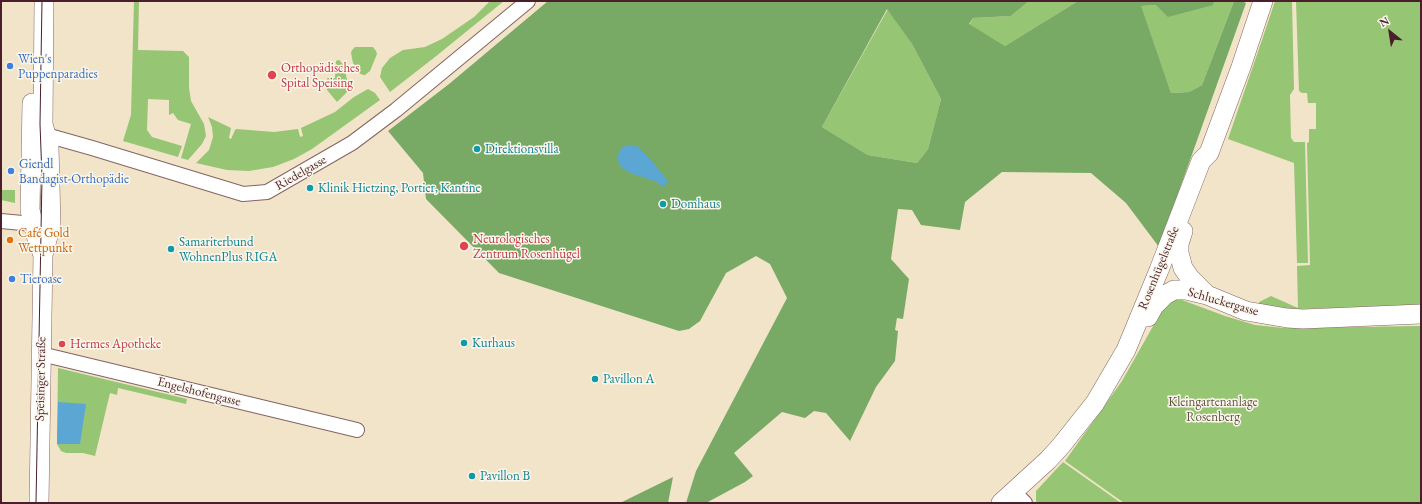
<!DOCTYPE html>
<meta charset="utf-8">
<style>
body{margin:0}
#map{position:relative;width:1422px;height:504px;overflow:hidden;background:#f2e4c8;font-family:"EB Garamond",serif}
canvas{display:block}
.frame{position:absolute;inset:0;border:2px solid #4a1f2b;pointer-events:none}
.north{position:absolute;left:1370px;top:12px;width:40px;height:40px;-webkit-text-stroke:3px #fbf7ec;paint-order:stroke;rotate:330deg;font-size:11px;font-weight:700;line-height:16px;text-align:center;color:#4a1f2b}
.north::after{content:'';display:block;margin:auto;width:14px;height:18px;background:#4a1f2b;clip-path:polygon(50% 0,100% 100%,50% 72%,0 100%)}
</style>
<div id="map">
<canvas width="1422" height="504"></canvas>
<div class="frame"></div>
<div class="north">N</div>
</div>
<script>
const ctx = document.querySelector('canvas').getContext('2d');
ctx.lineJoin = 'round';
function paint(path, color) { ctx.fillStyle = color; ctx.fill(path, 'evenodd'); }
const shape = rows => new Path2D(rows.map(r => 'M' + r).join(''));
function strokePath(path, color, width, dash) { ctx.strokeStyle = color; ctx.lineWidth = width; ctx.lineCap = dash ? 'butt' : 'round'; ctx.setLineDash(dash || []); ctx.stroke(path); }
function write(font, color, halo, rows, align = 'center') {
  ctx.font = font + ' "EB Garamond",serif'; ctx.lineWidth = 3; ctx.setLineDash([]); ctx.textBaseline = 'middle'; ctx.strokeStyle = halo; ctx.fillStyle = color; for (const [text, x, y, turn = 0] of rows) {
    ctx.save(); ctx.translate(x, y); ctx.rotate((+turn || 0) * Math.PI / 180); ctx.textAlign = isNaN(turn) ? turn : align; if (halo) ctx.strokeText(text, 0, 0); ctx.fillText(text, 0, 0); ctx.restore();
  }
}
const green = shape([
 [134,1,139,1,138,50,183,51,189,57,189,88,191,101,204,124,206,136,202,144,188,160,181,158,191,124,178,120,173,113,169,115,169,100,148,99,147,130,152,137,182,146,178,157,123,141,131,115],
 [490,1,504,1,435,57,390,92,380,77,382,68,390,58,403,50,425,47,442,39,474,17],
 [1029,1,1078,1,1005,46,969,25,973,18,1011,16],
 [1215,1,1234,1,1202,85,1189,92,1171,93,1140,6,1156,5,1213,5],
 [1275,1,1292,1,1294,89,1290,95,1291,138,1294,142,1305,142,1308,263,1297,263,1294,163,1228,139,1262,40],
 [1296,1,1421,1,1421,306,1300,309,1286,309,1260,305,1259,302,1271,296,1298,308,1297,266,1310,265,1307,143,1309,142,1309,129,1316,129,1316,103,1308,103,1307,93,1302,93,1299,91],
 [888,9,912,44,941,99,928,149,917,163,868,155,822,127],
 [355,47,373,47,376,51,377,54,370,71,365,75,363,75,359,73,353,63,351,53,352,50],
 [339,60,344,65,348,85,347,92,337,102,327,90,327,78,335,78,336,61],
 [368,89,375,93,380,100,312,149,294,159,273,167,249,171,227,170,196,163,209,150,213,137,212,127,208,117,231,128,229,138,231,139,235,130,236,129,274,132,298,129,300,137,303,136,301,128,335,112,354,97],
 [1,190,15,190,15,203,1,200],
 [1175,300,1182,300,1225,316,1255,325,1284,328,1421,326,1421,503,1124,503,1065,461,1122,381,1165,305],
 [58,368,187,399,186,404,118,388,117,395,110,393,95,456,83,453,66,453,61,451,57,444],
 [1063,462,1121,503,1038,503,1036,501,1036,491]
]);
const forest = shape([
 [548,1,1029,1,1011,16,973,18,969,24,1005,46,1078,1,1215,1,1213,5,1168,17,1156,5,1141,6,1171,93,1189,92,1202,85,1234,1,1241,1,1246,3,1159,247,1126,203,1091,173,1002,172,965,202,960,230,921,225,912,210,898,209,891,259,909,279,903,319,897,318,895,330,898,331,895,361,876,387,850,441,826,413,814,411,805,418,782,412,734,453,753,476,745,482,706,503,686,503,696,471,787,298,770,264,756,256,726,273,700,321,689,329,679,331,499,273,426,199,423,173,388,131,449,84],
 [887,9,912,44,941,99,928,149,917,163,868,155,822,127],
 [673,477,668,503,620,503]
]);
const water = shape([
 [628,145,637,146,651,160,668,181,664,187,655,181,630,173,621,167,617,158,621,148],
 [58,402,86,404,80,444,57,444]
]);
const street = shape([
 [39,133,92,148,243,194,267,192,352,143,396,110,528,1],
 [1,221,33,224],
 [41,354,357,430],
 [1014,492,1025,503]
]);
const secondary = shape([
 [32,103,30,210,37,239,43,255],
 [1183,231,1179,244,1179,253,1183,268,1190,278,1207,295],
 [1148,317,1154,306,1165,295,1174,290,1186,290,1207,295,1246,311,1287,318,1303,319,1421,314],
 [39,503,43,255,51,225,49,146,43,124,44,1],
 [1001,503,1048,460,1060,447,1095,403,1126,350,1159,270,1201,161,1209,153,1241,67,1263,1]
]);
const tram = shape([
 [36,503,42,177,40,124,42,1]
]);
const markers = [
 [10,66,4,"#3f7fe0"],
 [272,75,5,"#e0444e"],
 [477,149,4,"#0f9aa8"],
 [11,171,4,"#3f7fe0"],
 [310,188,4,"#0f9aa8"],
 [663,204,4,"#0f9aa8"],
 [10,240,4,"#e8710a"],
 [464,246,5,"#e0444e"],
 [171,249,4,"#0f9aa8"],
 [12,279,4,"#3f7fe0"],
 [464,343,4,"#0f9aa8"],
 [62,344,4,"#e0444e"],
 [595,379,4,"#0f9aa8"],
 [472,476,4,"#0f9aa8"]
];
const shopNames = [
 ["Wien's",18,59],
 ["Puppenparadies",18,74],
 ["Giendl",19,164],
 ["Bandagist-Orthopädie",19,179],
 ["Tieroase",20,279]
];
const healthNames = [
 ["Orthopädisches",281,68],
 ["Spital Speising",281,83],
 ["Neurologisches",473,239],
 ["Zentrum Rosenhügel",473,254],
 ["Hermes Apotheke",70,344]
];
const cultureNames = [
 ["Direktionsvilla",485,149],
 ["Klinik Hietzing, Portier, Kantine",318,188],
 ["Domhaus",671,204],
 ["Samariterbund",179,242],
 ["WohnenPlus RIGA",179,257],
 ["Kurhaus",472,343],
 ["Pavillon A",603,379],
 ["Pavillon B",480,476]
];
const streetNames = [
 ["Riedelgasse",301,173,-30],
 ["Rosenhügelstraße",1159,268,-68],
 ["Schluckergasse",1223,302,16],
 ["Speisinger Straße",41,379,-89],
 ["Engelshofengasse",199,392,14]
];
const foodNames = [
 ["Café Gold",18,233],
 ["Wettpunkt",18,248]
];
const parkNames = [
 ["Kleingartenanlage",1213,402],
 ["Rosenberg",1213,417]
];
paint(green, '#96c574');
paint(forest, '#78aa66');
paint(water, '#5ca6d4');
strokePath(street, '#856462', 16);
strokePath(secondary, '#856462', 20);
strokePath(street, '#fff', 14);
strokePath(secondary, '#fff', 19);
strokePath(tram, '#4a1f2b', 1);
for (const [x, y, r, color] of markers) { const dot = new Path2D(); dot.arc(x, y, r, 0, 2 * Math.PI); ctx.fillStyle = color; ctx.fill(dot); strokePath(dot, '#fbf7ec', 1.5); }
write('13px', '#366cbe', '#fbf7ec', shopNames, 'left');
write('13px', '#be3a42', '#fbf7ec', healthNames, 'left');
write('13px', '#0d838f', '#fbf7ec', cultureNames, 'left');
write('13px', '#4a1f2b', '#fbf7ec', streetNames);
write('13px', '#c56008', '#fbf7ec', foodNames, 'left');
write('13px', '#615141', '#fbf7ec', parkNames);
</script>
